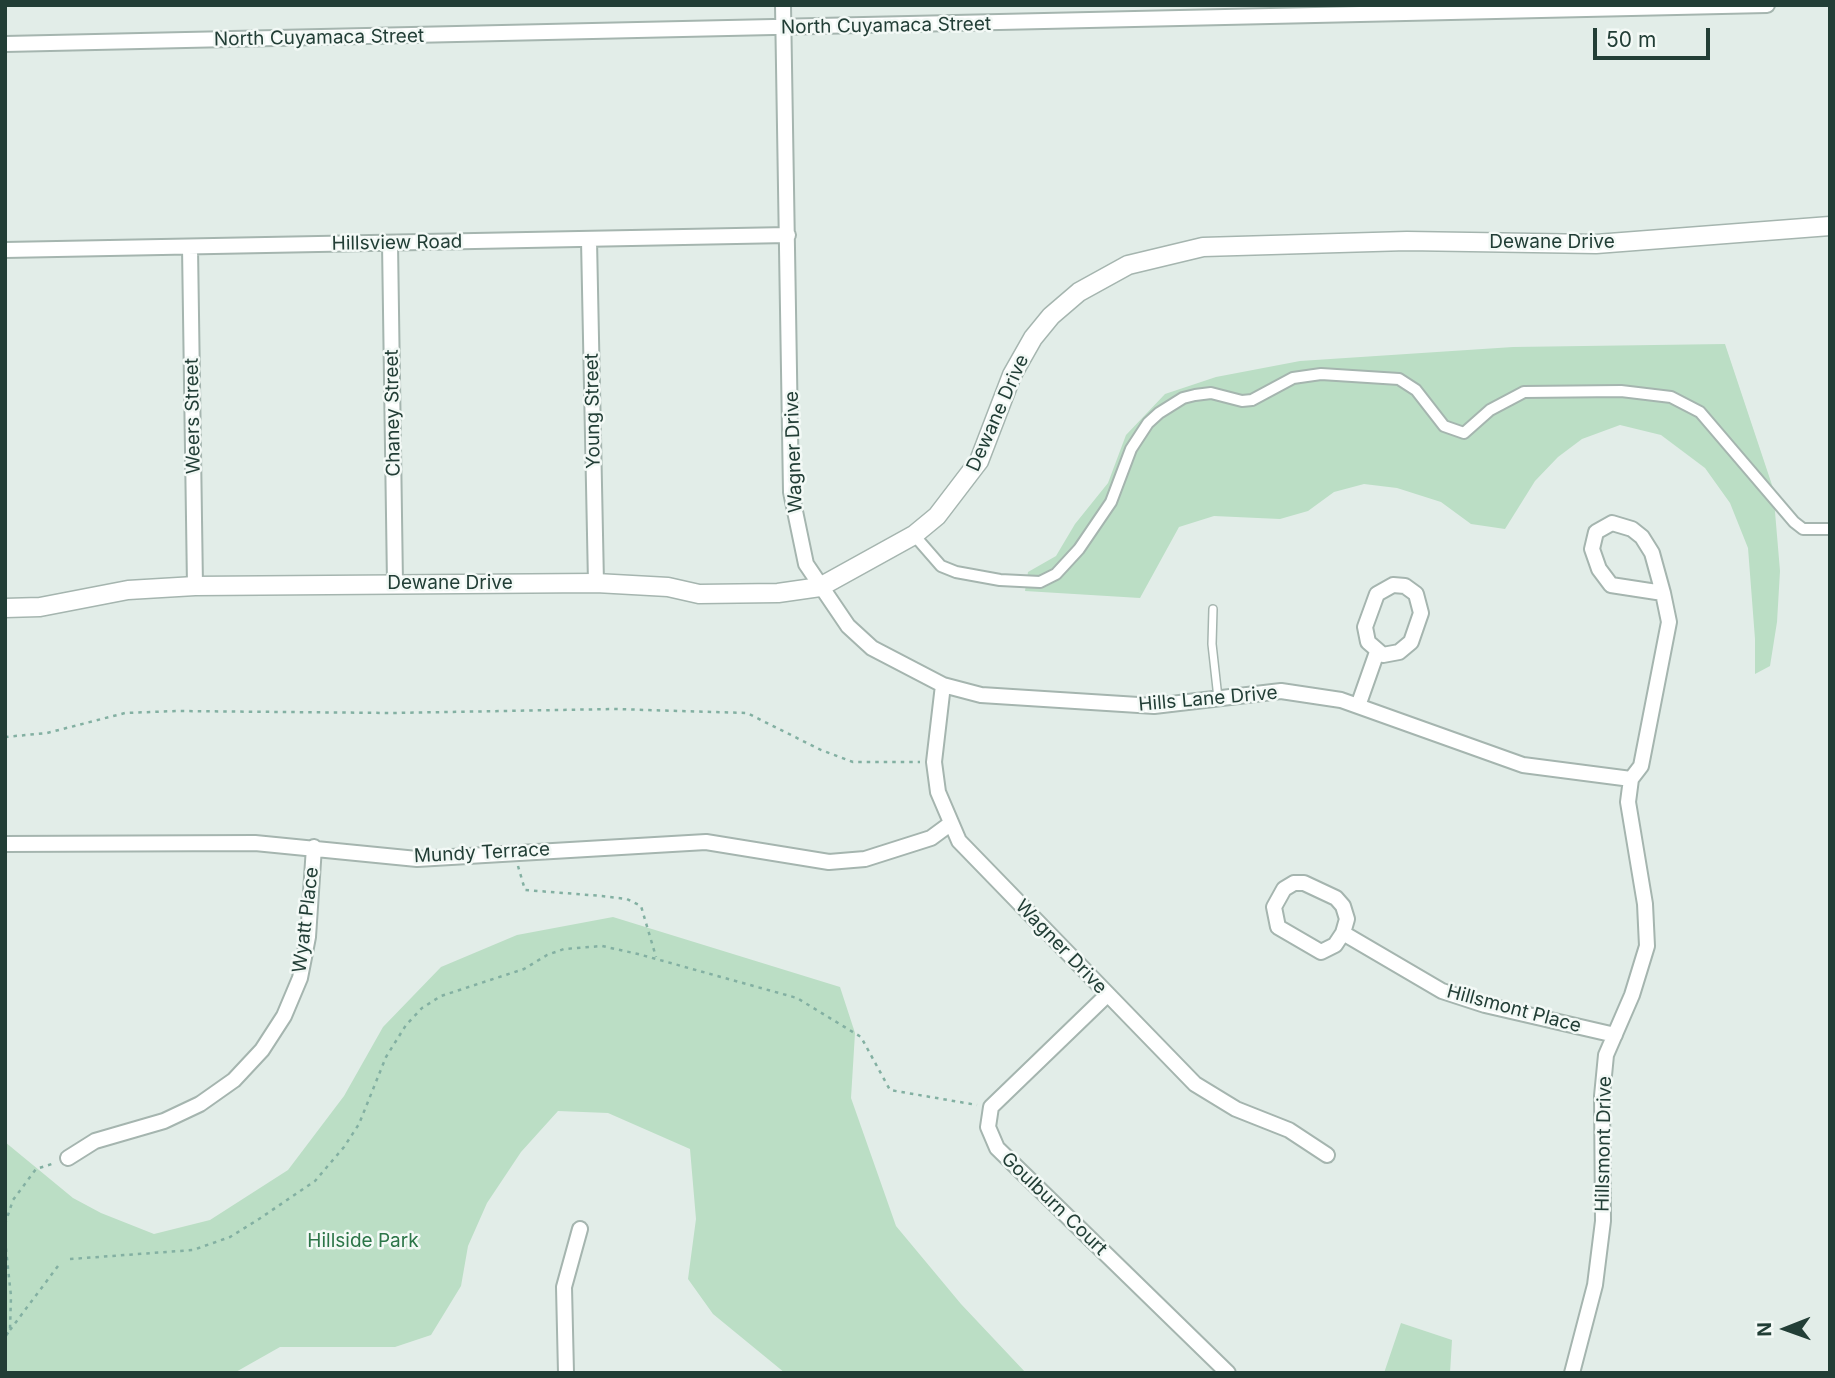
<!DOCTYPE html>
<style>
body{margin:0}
#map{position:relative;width:1835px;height:1378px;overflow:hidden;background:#e2ede8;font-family:Inter,sans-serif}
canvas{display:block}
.frame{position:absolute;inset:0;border:7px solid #223e36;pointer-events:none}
.north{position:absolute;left:1751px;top:1294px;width:70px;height:70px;-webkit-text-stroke:5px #f3f9f6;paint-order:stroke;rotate:269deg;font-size:19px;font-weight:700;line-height:28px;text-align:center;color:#223e36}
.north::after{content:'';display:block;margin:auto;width:24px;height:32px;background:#223e36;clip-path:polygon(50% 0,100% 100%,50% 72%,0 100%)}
.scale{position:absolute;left:1593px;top:28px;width:117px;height:32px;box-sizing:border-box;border:4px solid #223e36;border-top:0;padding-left:9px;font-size:21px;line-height:24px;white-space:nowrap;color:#223e36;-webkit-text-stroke:5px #f3f9f6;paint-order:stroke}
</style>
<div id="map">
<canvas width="1835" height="1378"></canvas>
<div class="frame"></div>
<div class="north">N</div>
<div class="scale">50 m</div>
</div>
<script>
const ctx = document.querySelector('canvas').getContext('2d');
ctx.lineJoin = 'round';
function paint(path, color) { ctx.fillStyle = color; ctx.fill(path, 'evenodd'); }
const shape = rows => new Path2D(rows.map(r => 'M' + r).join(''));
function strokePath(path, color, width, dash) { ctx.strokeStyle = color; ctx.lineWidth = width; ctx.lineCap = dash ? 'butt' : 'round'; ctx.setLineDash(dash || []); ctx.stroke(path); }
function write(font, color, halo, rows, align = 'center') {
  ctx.font = font + ' Inter,sans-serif'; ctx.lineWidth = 5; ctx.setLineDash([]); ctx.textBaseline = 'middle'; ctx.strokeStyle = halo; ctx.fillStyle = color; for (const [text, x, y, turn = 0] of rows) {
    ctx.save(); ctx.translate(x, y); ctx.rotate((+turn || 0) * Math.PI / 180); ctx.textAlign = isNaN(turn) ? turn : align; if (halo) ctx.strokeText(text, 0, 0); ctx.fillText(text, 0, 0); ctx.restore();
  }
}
const green = shape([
 [1725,344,1773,488,1780,571,1777,622,1770,666,1755,674,1755,639,1748,548,1730,503,1705,468,1661,435,1620,425,1582,439,1558,457,1535,481,1505,529,1471,524,1441,502,1397,488,1364,484,1334,492,1308,511,1280,519,1214,516,1179,527,1140,598,1025,591,1028,572,1056,556,1075,524,1108,483,1126,435,1165,394,1216,377,1300,361,1513,347],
 [613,917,840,987,855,1033,851,1098,896,1226,961,1304,1026,1373,785,1373,713,1314,688,1279,696,1219,690,1149,608,1113,558,1111,521,1152,487,1203,468,1246,461,1286,431,1335,395,1347,280,1347,234,1373,5,1373,5,1142,73,1198,101,1213,154,1234,210,1220,288,1170,344,1096,383,1027,441,967,517,935],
 [1401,1323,1452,1340,1450,1373,1384,1373]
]);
const path = shape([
 [5,737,47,733,125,713,176,711,392,713,614,709,747,713,821,750,853,762,920,762],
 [518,866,525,890,602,896,627,899,641,906,656,957],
 [5,1224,13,1200,36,1169,55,1163],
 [5,1240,11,1296,10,1330,5,1337],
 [70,1259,193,1250,230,1237,259,1219,315,1181,344,1147,359,1124,386,1057,406,1025,422,1008,441,996,524,969,547,955,564,949,602,946,638,954,797,998,861,1037,890,1090,977,1105],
 [10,1330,61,1262]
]);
const service = shape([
 [1213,609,1212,644,1218,698]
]);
const pedestrian = shape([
 [914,535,941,566,956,572,1000,580,1040,582,1056,574,1079,549,1111,502,1131,449,1148,423,1159,413,1183,398,1195,395,1211,393,1242,401,1252,400,1293,378,1321,374,1399,379,1416,390,1444,426,1464,433,1490,410,1524,392,1621,391,1671,397,1700,412,1794,522,1803,529,1830,529]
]);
const minor = shape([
 [783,5,791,492,806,564,848,626,872,648,943,685,981,695,1154,706,1281,691,1341,700,1523,765,1631,779],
 [5,44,1767,5],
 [589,240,596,583],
 [390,243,395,583],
 [190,247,195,586],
 [5,250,788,235],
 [1393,585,1405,586,1416,594,1421,613,1411,642,1399,652,1383,655,1368,642,1365,627,1377,594,1393,585],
 [943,685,934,762,938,792,959,841,1195,1084,1236,1109,1289,1130,1327,1155],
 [1358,706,1377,652],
 [5,844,255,843,417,859,706,842,829,862,865,859,931,838,950,824],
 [1294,883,1304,883,1336,898,1343,906,1347,919,1343,933,1335,945,1321,952,1278,927,1274,907,1284,889,1294,883],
 [1343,933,1442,991,1485,1005,1615,1035],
 [1107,995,991,1107,988,1127,997,1148,1228,1373],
 [68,1158,95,1141,164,1121,200,1104,234,1080,262,1050,284,1016,300,978,308,937,314,847],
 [566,1373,564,1287,580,1229],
 [1572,1373,1595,1285,1603,1221,1602,1096,1606,1055,1632,995,1647,946,1645,904,1628,802,1631,779,1641,766,1669,622,1663,593,1652,553,1642,537,1632,529,1612,523,1596,532,1592,549,1599,569,1611,585,1663,593]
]);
const tertiary = shape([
 [5,608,40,607,128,590,195,586,596,583,668,587,699,594,778,593,820,587,914,535,937,516,979,461,1012,375,1033,338,1051,316,1079,292,1128,265,1203,247,1407,241,1596,244,1830,226]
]);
const streetNames = [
 ["North Cuyamaca Street",886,26,-1],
 ["North Cuyamaca Street",319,38,-1],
 ["Dewane Drive",1552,242],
 ["Hillsview Road",397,243,-1],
 ["Young Street",593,411,-91],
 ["Chaney Street",393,413,-91],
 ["Dewane Drive",998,413,-66],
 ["Weers Street",193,416,-91],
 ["Wagner Drive",794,452,-92],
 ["Dewane Drive",450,583],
 ["Hills Lane Drive",1208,699,-5],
 ["Mundy Terrace",482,853,-3],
 ["Wyatt Place",306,920,-83],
 ["Wagner Drive",1061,947,46],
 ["Hillsmont Place",1514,1009,15],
 ["Hillsmont Drive",1604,1144,-89],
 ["Goulburn Court",1054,1204,44]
];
const parkNames = [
 ["Hillside Park",363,1241]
];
paint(green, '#bbdec5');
strokePath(service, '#a5b5af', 10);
strokePath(pedestrian, '#a5b5af', 14);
strokePath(minor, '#a5b5af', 18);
strokePath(tertiary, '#a5b5af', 21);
strokePath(path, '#83b0a2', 2.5, [3.5, 5]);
strokePath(service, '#fff', 7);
strokePath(pedestrian, '#fff', 10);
strokePath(minor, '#fff', 14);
strokePath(tertiary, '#fff', 18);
write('19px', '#223e36', '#f3f9f6', streetNames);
write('19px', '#2c7548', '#f3f9f6', parkNames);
</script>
